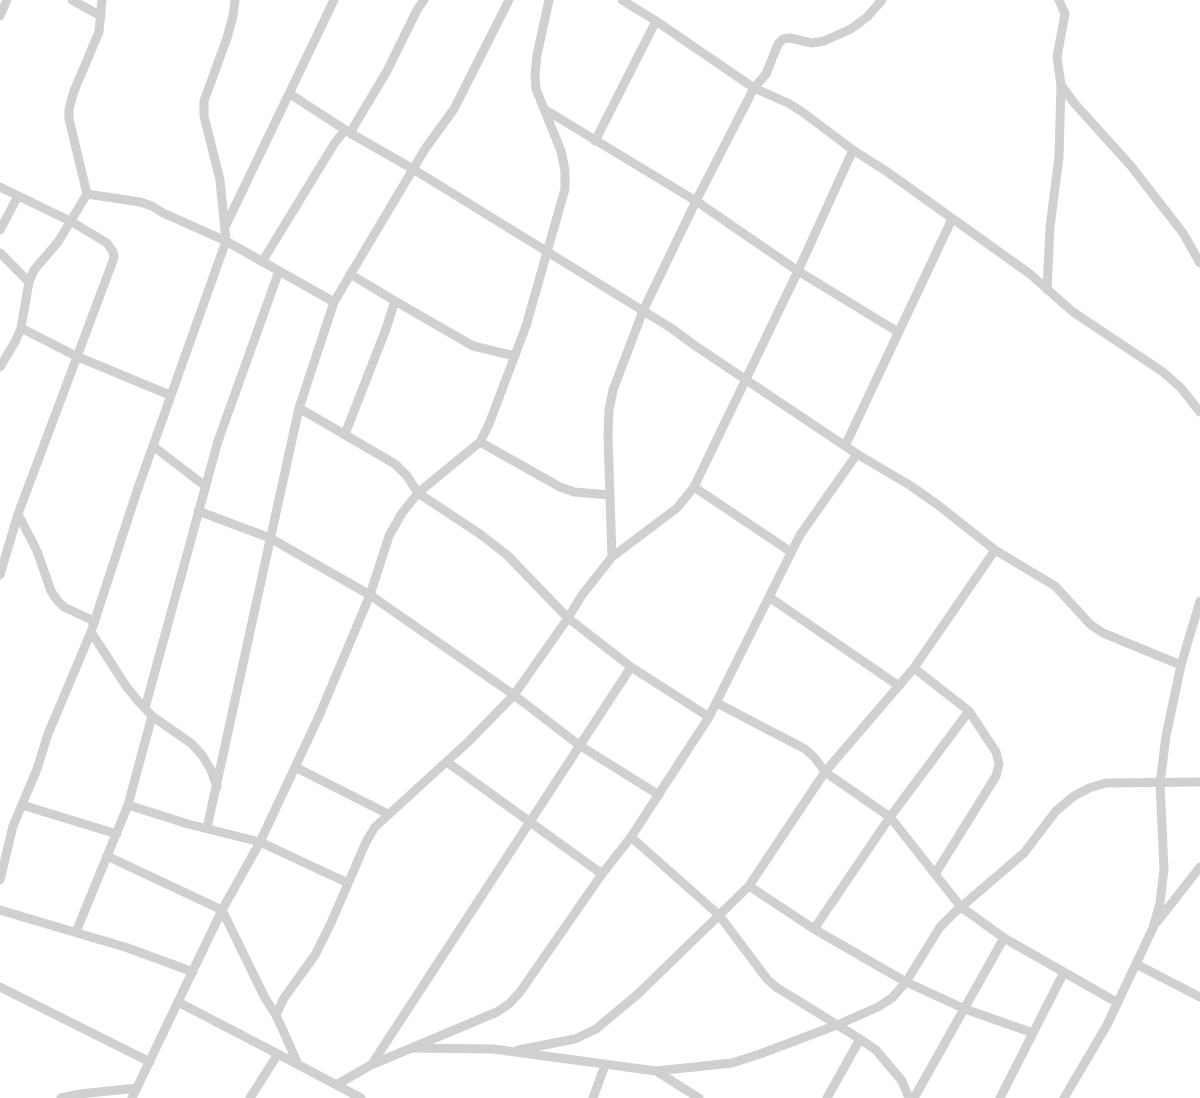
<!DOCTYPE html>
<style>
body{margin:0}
canvas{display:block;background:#fff}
</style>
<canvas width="1200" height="1098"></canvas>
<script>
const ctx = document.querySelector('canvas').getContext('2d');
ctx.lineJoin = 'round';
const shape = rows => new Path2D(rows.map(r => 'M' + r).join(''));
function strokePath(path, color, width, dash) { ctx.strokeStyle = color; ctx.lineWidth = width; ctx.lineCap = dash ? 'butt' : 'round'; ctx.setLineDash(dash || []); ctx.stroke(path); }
const street = shape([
 [72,0,101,16],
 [622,0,656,21,754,88,788,103,801,111,853,150,886,171,1030,274,1073,312,1163,372,1181,388,1200,412],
 [1059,0,1065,14,1057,57,1061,85,1075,104,1131,166,1183,233,1200,263],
 [0,16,7,0],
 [290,94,350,133,413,169,671,328,697,347,857,454,911,486,938,505,995,550,1055,586,1091,625,1103,633,1181,665],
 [544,109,696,201,798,271,898,332],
 [350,133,387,71,417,10,424,0],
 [595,141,656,21],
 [0,187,72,222,107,243,113,252,114,258,18,514,0,575],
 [87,194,140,202,152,206,163,213,226,241,334,302],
 [225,227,334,0],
 [0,230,18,196],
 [0,253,29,282],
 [262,262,334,144,345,130],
 [350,274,395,301,473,346,515,356],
 [1047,290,1050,227,1059,157,1061,85],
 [21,328,78,357,170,395],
 [0,367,15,342,21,328,29,282,34,270,58,242,87,194,69,119,69,109,74,91,99,32,102,0],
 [299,408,395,464,407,476,418,493,480,534,507,555,568,618,631,667,709,717],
 [345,434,386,329,395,301],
 [480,442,560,487,574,492,610,495],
 [153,446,205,486],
 [845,446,952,219],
 [694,487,791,552],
 [198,511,270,538,370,595,514,695,579,745,659,795],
 [18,514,37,551,51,591,57,600,64,607,94,621],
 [612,557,608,437,609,410,613,390,643,311,696,201,754,88,766,74,778,44,783,39,790,38,812,43,824,41,851,29,867,17,882,0],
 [769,597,899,686],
 [91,632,126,686,138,701,152,716,192,744,202,755,211,770,217,787],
 [914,668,969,711,996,752,999,764,996,776,935,874],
 [717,703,805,749,815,758,825,772,890,817,961,907,1004,938,1118,1003],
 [145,708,218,441,279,271],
 [447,762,602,874],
 [295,767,388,814],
 [22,805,117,834],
 [128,805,188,824,260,842,348,883],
 [207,828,299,408,334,302,425,149,454,109,509,0],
 [631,837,719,915,767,979,776,987,860,1039,876,1050,902,1081,909,1098],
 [107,856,222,910,265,998,276,1015,298,1064],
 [0,880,13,826,37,769,48,734,91,632,138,488,226,241,220,180,204,116,204,101,227,38,233,16,235,0],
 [749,886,814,929,906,982,965,1009,1033,1033],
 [0,910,128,948,193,972],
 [1157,922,1200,867],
 [814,929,890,817,969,711],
 [76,932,128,805,152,716],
 [1136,964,1200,997],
 [0,987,150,1062],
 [178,1002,278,1054],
 [276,1015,284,998,315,955,331,923,366,842,375,827,468,742,514,695,568,618,582,595,612,557,677,508,694,487,798,271,853,150],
 [413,1048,493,1049,656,1071,732,1063,760,1054,837,1025,878,1007,892,998,906,982,940,927,954,913,1024,853,1056,811,1074,796,1089,788,1106,783,1200,782],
 [518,1050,575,1039,596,1029,638,994,749,886,825,772,914,668,995,550],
 [372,1064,631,667],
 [656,1071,699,1098],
 [336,1085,371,1065,497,1012,509,1004,520,992,602,874,631,837,709,717,800,535,857,454],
 [61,1098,80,1094,137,1088],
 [132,1098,222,910,260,842,319,716,370,595,389,536,402,513,418,493,480,442,489,424,526,326,565,189,565,171,561,151,536,89,535,75,537,55,549,0],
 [250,1098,278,1054,361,1098],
 [593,1098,605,1065],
 [827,1098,860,1039],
 [914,1098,1004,938],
 [1000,1098,1064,972],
 [1064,1098,1107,1025,1153,928,1160,903,1164,869,1160,783,1166,736,1181,665,1200,601]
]);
strokePath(street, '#d0d0d0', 9);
</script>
